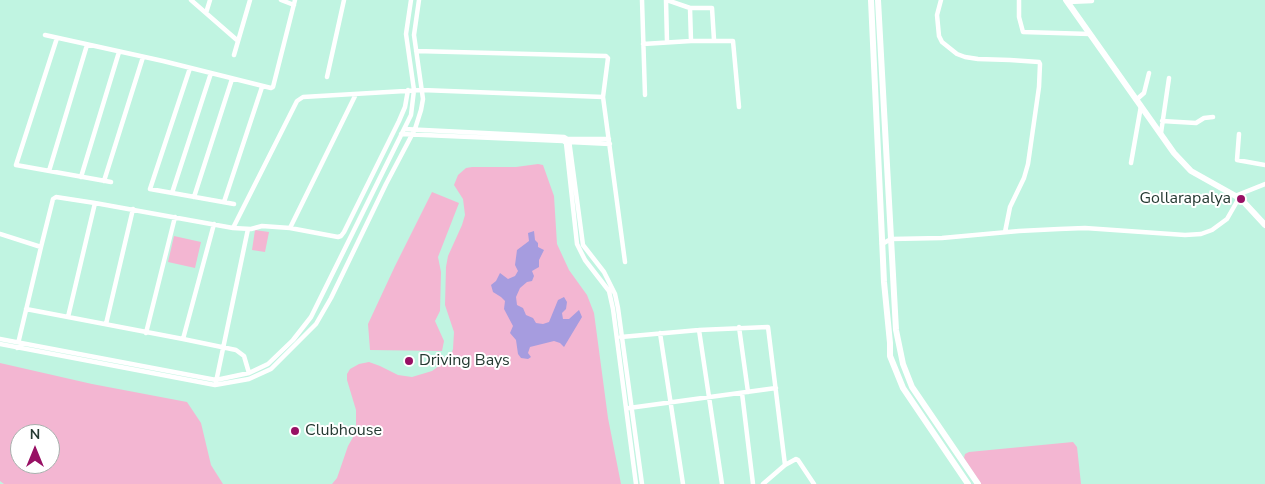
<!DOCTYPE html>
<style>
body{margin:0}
#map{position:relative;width:1265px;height:484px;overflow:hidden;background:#c0f4e1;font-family:"Nunito Sans",sans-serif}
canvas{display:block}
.north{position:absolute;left:10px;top:424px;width:50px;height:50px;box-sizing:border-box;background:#fff;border:1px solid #a8b0ad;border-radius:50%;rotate:0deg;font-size:14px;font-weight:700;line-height:20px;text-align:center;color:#253a32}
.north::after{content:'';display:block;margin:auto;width:18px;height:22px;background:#981064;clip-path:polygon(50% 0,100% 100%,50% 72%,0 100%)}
</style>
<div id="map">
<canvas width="1265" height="484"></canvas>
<div class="north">N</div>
</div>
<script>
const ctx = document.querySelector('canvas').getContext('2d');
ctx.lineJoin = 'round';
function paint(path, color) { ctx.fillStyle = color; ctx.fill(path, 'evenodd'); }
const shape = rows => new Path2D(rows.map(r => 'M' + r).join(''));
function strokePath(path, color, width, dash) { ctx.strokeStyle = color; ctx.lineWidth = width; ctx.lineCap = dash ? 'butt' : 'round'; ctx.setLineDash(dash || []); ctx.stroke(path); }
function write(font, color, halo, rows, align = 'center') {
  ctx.font = font + ' "Nunito Sans",sans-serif'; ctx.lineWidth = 4; ctx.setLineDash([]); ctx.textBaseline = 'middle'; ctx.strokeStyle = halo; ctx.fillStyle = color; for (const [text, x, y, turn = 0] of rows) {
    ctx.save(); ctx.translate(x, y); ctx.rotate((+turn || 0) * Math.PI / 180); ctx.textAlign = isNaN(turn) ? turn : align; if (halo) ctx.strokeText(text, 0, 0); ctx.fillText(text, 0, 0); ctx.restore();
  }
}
const green = shape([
 [538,164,543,165,554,196,557,244,569,270,587,295,594,313,608,418,621,484,332,484,337,478,348,446,356,432,356,410,347,380,347,374,350,369,359,364,369,362,380,366,398,375,412,377,432,371,450,358,453,349,454,332,445,305,446,267,448,256,462,225,465,215,463,199,454,185,458,175,466,168,472,167,516,167],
 [432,192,459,203,438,257,441,272,440,311,435,321,444,341,442,351,370,350,368,324,395,266],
 [255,230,269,232,265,252,252,250],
 [174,236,201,242,195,268,168,262],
 [0,363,92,384,187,402,201,423,211,465,223,484,4,484,0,481],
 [20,434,50,434,50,464,20,464],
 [1073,442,1077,447,1081,484,981,484,964,458,965,454,969,452]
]);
const water = shape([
 [534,231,535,240,538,243,538,247,544,250,539,260,539,267,532,271,534,276,532,281,527,282,520,288,516,297,517,305,523,308,526,315,533,318,536,323,543,324,549,322,558,300,564,297,567,302,566,309,562,313,563,319,569,319,579,310,582,317,564,347,560,343,554,341,530,347,528,353,531,357,528,359,521,358,518,354,516,340,510,333,513,326,504,309,505,301,501,297,493,292,491,285,496,281,500,273,508,279,515,276,518,271,515,265,517,250,529,241,528,233]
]);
const street = shape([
 [191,0,238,41],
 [281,0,294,5],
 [642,0,645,95],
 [666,0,667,42],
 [667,0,690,8,712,8,714,40],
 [941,0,937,15,939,36,942,42,957,54,965,57,978,59,1010,60,1039,62,1040,64,1039,87,1028,164,1024,178,1010,207,1005,232],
 [1019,0,1019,17,1023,32,1090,34],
 [1068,2,1092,1],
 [690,8,691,41],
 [206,13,210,0],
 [45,35,163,61,271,88,273,87,295,0],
 [57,38,16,165,111,182],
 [643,44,691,41,733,41,739,107],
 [416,51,606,56,608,58,603,97,625,262],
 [234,55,250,0],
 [190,68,150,189,234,204],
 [327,77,344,0],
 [1136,100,1144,93,1149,73],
 [1162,121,1196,123,1204,118,1213,117],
 [404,129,564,137,569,140,583,245,604,272,615,294,618,308,642,484],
 [1161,133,1169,78],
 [401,134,563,141,566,143,577,244,585,260,609,291,613,309,636,484],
 [1239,134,1237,160,1265,165],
 [566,139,609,139],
 [569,142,610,144],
 [1131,163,1141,106],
 [49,171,87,45],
 [81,177,119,52],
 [104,181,143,57],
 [172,193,211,73],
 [1235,196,1265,184],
 [194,197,232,79],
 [224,202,262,87],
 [233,228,251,229,262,226,290,228,338,237,341,236,344,232,399,121,405,107,408,90],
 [290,228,356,94],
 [0,234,41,247],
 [882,244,891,239,942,238,1019,231,1059,229,1085,228,1185,235,1201,234,1212,230,1227,219,1239,198],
 [26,309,183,339,236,350,244,356,249,373],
 [68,317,95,203],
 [106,324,133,209],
 [739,327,748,392],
 [699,330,722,484],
 [146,333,175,217],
 [660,333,683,484],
 [621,337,699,330,768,327,785,465],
 [0,339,216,380,249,373,268,364,293,340,311,317,411,115,414,90,406,34,411,0],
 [183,339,214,224],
 [0,344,215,385,249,379,271,369,316,324,331,298,386,184,415,129,421,110,423,99,414,35,419,0],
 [17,348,41,247,53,199,56,197,95,203,233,228,297,101,303,97,422,90,603,97],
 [216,382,248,229],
 [742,393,753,484],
 [629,408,776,388],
 [763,484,785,465,796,459,798,460,814,484]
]);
const secondary = shape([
 [871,0,884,282,890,343,890,356,903,388,968,484],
 [878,0,896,330,903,364,912,387,978,484],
 [1066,0,1174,153,1191,171,1241,199,1265,225]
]);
const markers = [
 [1241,199,5,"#981064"],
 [409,361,5,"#981064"],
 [295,431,5,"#981064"]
];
const poiNames = [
 ["Gollarapalya",1231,199,"right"],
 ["Driving Bays",419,361],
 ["Clubhouse",305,431]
];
paint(green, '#f3b6d2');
paint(water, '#a69cdf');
strokePath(street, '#fff', 4.5);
strokePath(secondary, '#fff', 6);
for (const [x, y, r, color] of markers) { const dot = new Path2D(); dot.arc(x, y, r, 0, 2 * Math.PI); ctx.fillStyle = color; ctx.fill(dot); strokePath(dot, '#fff', 2); }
write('16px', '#253a32', '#fff', poiNames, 'left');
</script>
